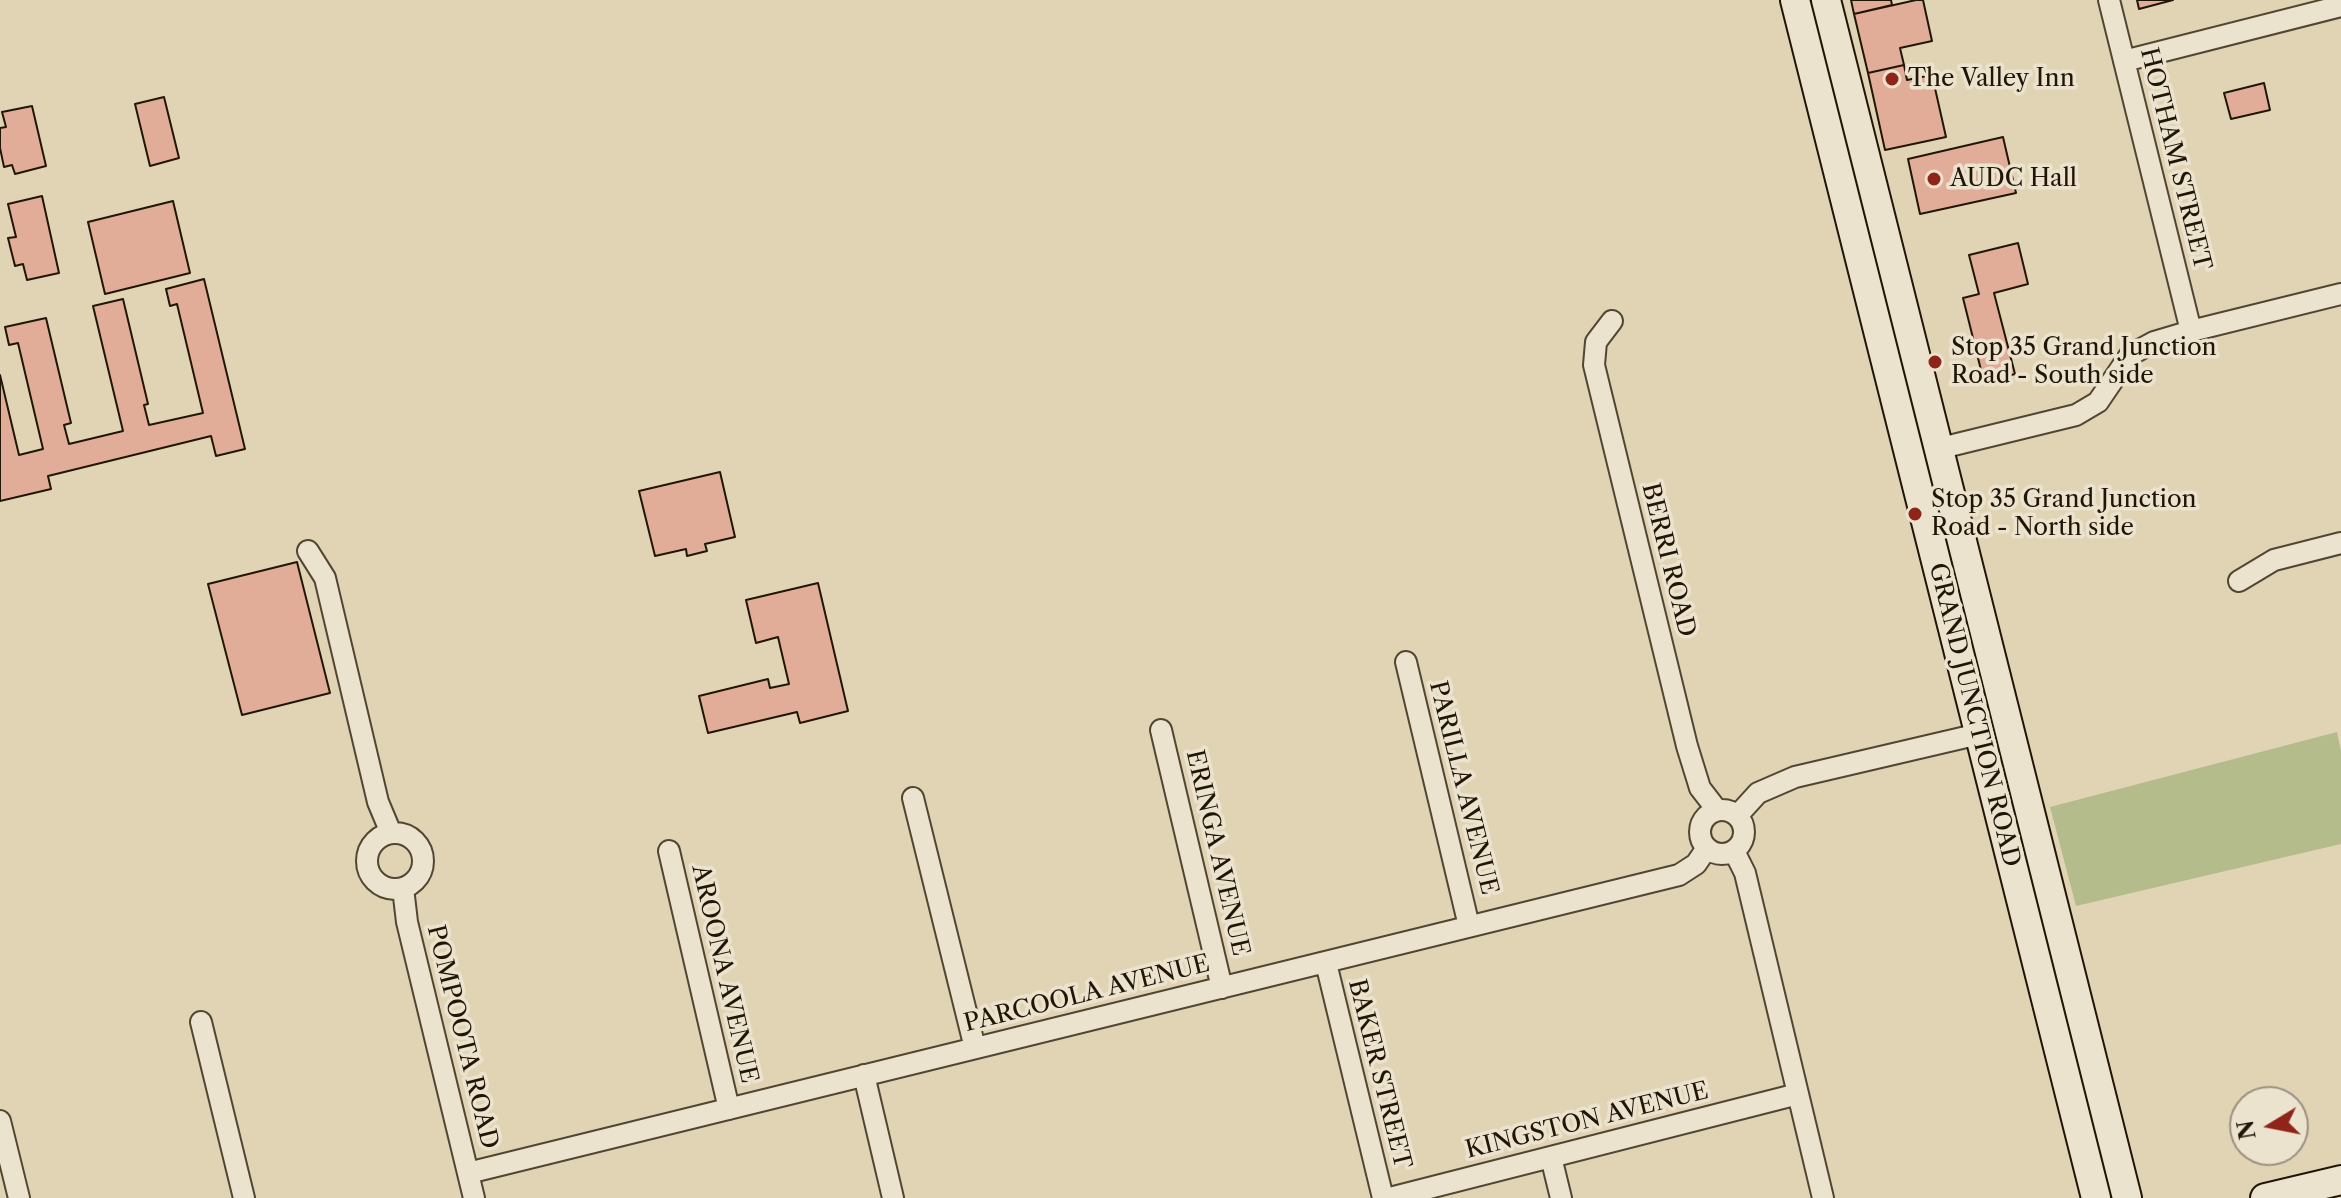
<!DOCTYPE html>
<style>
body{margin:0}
#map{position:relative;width:2341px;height:1198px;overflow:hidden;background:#e1d4b5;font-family:"Libre Caslon Text",serif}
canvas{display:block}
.north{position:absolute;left:2229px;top:1086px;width:80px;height:80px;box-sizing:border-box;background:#ece3cf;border:2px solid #9b917f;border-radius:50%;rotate:260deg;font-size:22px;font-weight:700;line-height:32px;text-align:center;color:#211606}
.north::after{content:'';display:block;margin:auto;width:28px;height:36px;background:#8f2418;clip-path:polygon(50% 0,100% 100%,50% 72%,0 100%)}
</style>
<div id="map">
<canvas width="2341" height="1198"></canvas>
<div class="north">N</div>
</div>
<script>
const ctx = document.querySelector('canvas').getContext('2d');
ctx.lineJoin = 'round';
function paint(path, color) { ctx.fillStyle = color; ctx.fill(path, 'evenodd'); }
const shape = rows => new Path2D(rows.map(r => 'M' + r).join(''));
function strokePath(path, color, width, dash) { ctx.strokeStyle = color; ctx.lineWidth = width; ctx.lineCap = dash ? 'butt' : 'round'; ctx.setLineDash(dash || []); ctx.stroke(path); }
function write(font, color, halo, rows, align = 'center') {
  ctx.font = font + ' "Libre Caslon Text",serif'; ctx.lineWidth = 7; ctx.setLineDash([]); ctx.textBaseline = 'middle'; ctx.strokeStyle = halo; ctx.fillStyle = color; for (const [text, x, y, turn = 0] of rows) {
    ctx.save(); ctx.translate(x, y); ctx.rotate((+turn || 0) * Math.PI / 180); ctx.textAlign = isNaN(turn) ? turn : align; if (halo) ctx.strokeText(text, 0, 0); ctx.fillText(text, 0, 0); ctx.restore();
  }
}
const green = shape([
 [2337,732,2341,751,2341,844,2076,906,2050,807]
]);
const building = shape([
 [1851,0,1891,0,1892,5,1854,14,1851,0],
 [1916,0,1923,0,1932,41,1900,48,1904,65,1868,73,1854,14,1916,0],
 [2137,0,2173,0,2139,9,2137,0],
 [1904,65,1907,80,1932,75,1946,137,1885,150,1868,73,1904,65],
 [2264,83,2270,110,2231,119,2224,93,2264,83],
 [164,97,179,158,150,166,135,104,164,97],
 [32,106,46,166,15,174,12,165,4,167,0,148,0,128,6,127,2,112,32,106],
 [2003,137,2016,193,1920,214,1908,159,2003,137],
 [42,196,59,273,27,280,23,264,15,266,8,238,16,237,8,204,42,196],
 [173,201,190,273,105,294,88,222,173,201],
 [2018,243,2028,284,1994,293,2015,374,1984,382,1963,298,1979,294,1969,255,2018,243],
 [204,279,245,449,216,456,211,436,48,476,51,489,0,501,0,375,19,455,43,449,18,343,9,345,5,327,46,318,71,423,64,425,69,444,123,431,93,306,123,299,148,404,144,405,149,425,203,413,177,304,170,306,166,289,204,279],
 [720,472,735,537,705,544,707,551,687,556,686,549,655,556,639,491,720,472],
 [297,562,330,693,242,715,208,584,297,562],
 [818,583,848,711,800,723,797,712,708,733,699,696,768,679,770,688,789,684,778,637,756,643,746,600,818,583]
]);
const street = shape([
 [2109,0,2191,331],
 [2124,61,2341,6],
 [1612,321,1596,342,1594,365,1687,746,1700,788,1717,810],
 [1937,449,2076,415,2098,402,2130,355,2154,342,2191,331,2341,294],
 [308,551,325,578,378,802,391,833],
 [2239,581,2274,560,2341,543],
 [1406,662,1469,926],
 [1161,730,1222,988],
 [913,798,975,1048],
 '1700 832a22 22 0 1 1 44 0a22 22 0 1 1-44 0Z',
 [1737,816,1758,793,1795,777,1979,734],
 '367 861a28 28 0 1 1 56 0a28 28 0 1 1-56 0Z',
 [669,851,729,1109],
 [1734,851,1745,873,1823,1198],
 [403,888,407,922,474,1198],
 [1326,963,1383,1198],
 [201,1022,244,1198],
 [864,1075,893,1198],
 [0,1121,19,1198],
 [1551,1157,1561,1198],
 [468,1173,1679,875,1696,864,1707,848],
 [1390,1198,1798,1094]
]);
const secondary = shape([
 [1795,0,2096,1198],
 [1826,0,2127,1198],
 [2265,1198,2341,1180]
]);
const markers = [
 [1892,79,8,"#8f2418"],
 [1934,179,8,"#8f2418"],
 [1935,362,8,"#8f2418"],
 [1915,514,8,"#8f2418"]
];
const poiNames = [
 ["The Valley Inn",1908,79],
 ["AUDC Hall",1950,179],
 ["Stop 35 Grand Junction",1951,348],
 ["Road - South side",1951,376],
 ["Stop 35 Grand Junction",1931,500],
 ["Road - North side",1931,528]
];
const streetNames = [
 ["HOTHAM STREET",2175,159,76],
 ["BERRI ROAD",1668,560,76],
 ["GRAND JUNCTION ROAD",1974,715,76],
 ["PARILLA AVENUE",1463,788,76],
 ["ERINGA AVENUE",1217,853,77],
 ["AROONA AVENUE",724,974,77],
 ["PARCOOLA AVENUE",1087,994,-14],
 ["POMPOOTA ROAD",462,1037,76],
 ["BAKER STREET",1379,1074,76],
 ["KINGSTON AVENUE",1587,1121,-14]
];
paint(green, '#b4bc8c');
paint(building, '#e2ad98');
strokePath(building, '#211606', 2);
strokePath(street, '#514632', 24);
strokePath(secondary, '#211606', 32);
strokePath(street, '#ece3cf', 20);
strokePath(secondary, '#ece3cf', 28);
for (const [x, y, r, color] of markers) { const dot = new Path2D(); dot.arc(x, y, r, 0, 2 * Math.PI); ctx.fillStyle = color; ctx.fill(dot); strokePath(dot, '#ece3cf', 3); }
write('24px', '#211606', '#ece3cf', poiNames, 'left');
write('24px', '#211606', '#ece3cf', streetNames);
</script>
